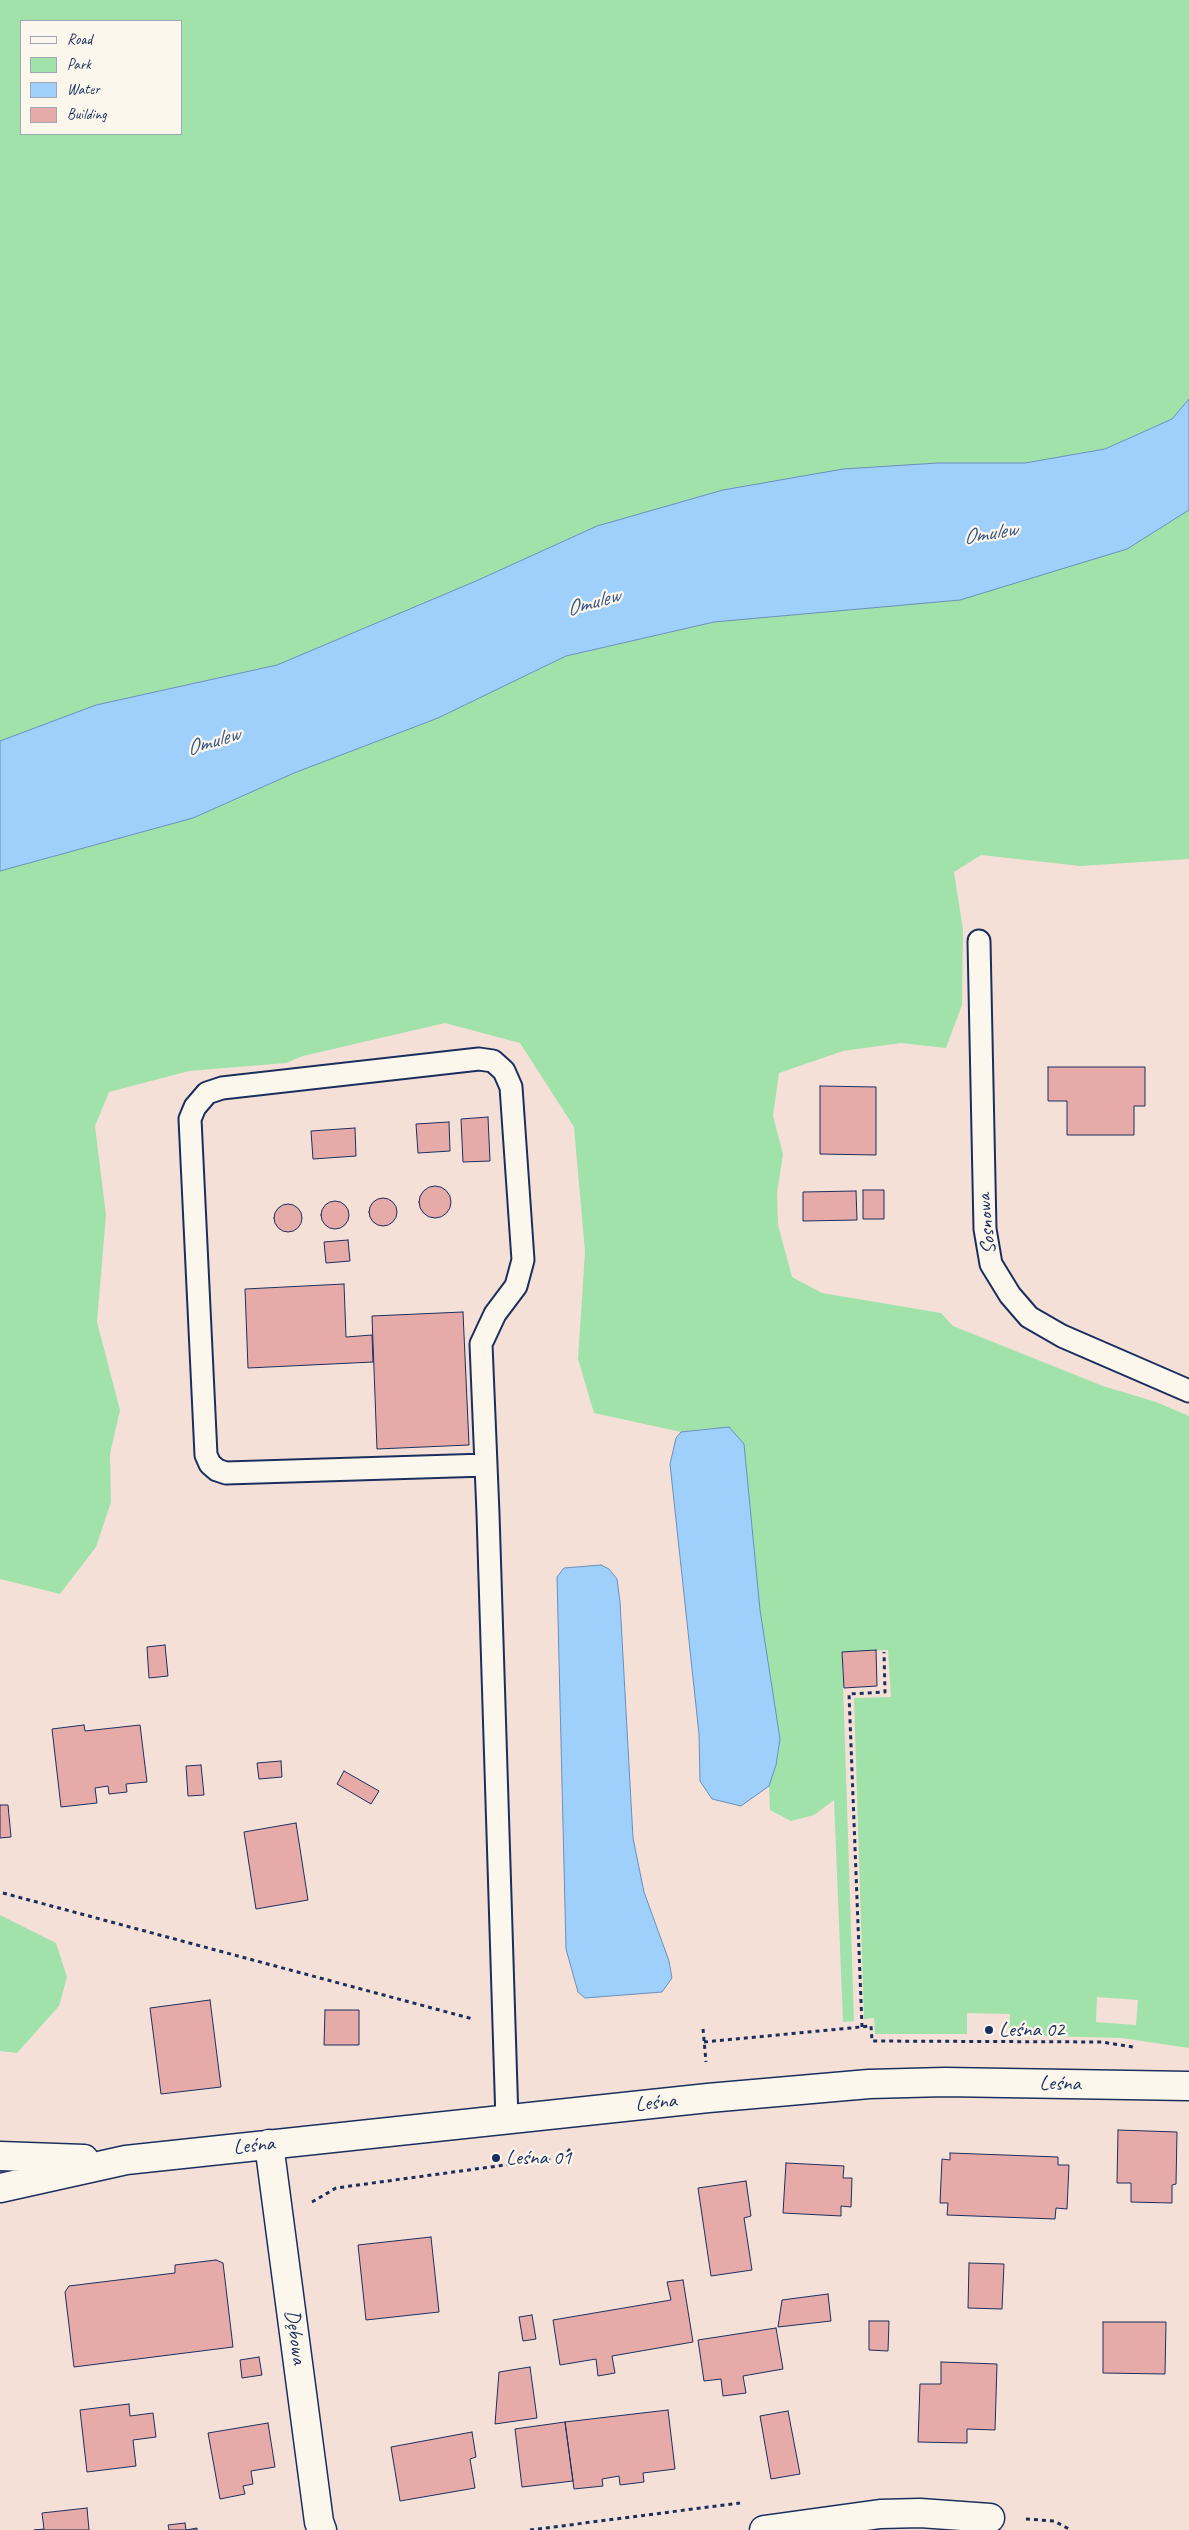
<!DOCTYPE html>
<meta charset="utf-8">
<style>
body{margin:0}
#map{position:relative;width:1189px;height:2530px;overflow:hidden;background:#f5e0d8;font-family:Caveat,sans-serif}
canvas{display:block}
.legend{position:absolute;left:20px;top:20px;width:162px;height:115px;box-sizing:border-box;background:#fbf7ec;border:1px solid #a1a7b3;margin:0;padding:6px 9px;list-style:none;font-size:15px;color:#1b2f5e}
.legend li{display:flex;align-items:center;gap:10px;height:25px}
.legend b{width:25px;border:1px solid #a1a7b3}
</style>
<div id="map">
<canvas width="1189" height="2530"></canvas>
<ul class="legend">
<li><b style="height:6px;background:#fbf7ec"></b>Road</li>
<li><b style="height:14px;background:#a1e2ab"></b>Park</li>
<li><b style="height:14px;background:#9fcffb"></b>Water</li>
<li><b style="height:14px;background:#e6aba9"></b>Building</li>
</ul>
</div>
<script>
const ctx = document.querySelector('canvas').getContext('2d');
ctx.lineJoin = 'round';
function paint(path, color) { ctx.fillStyle = color; ctx.fill(path, 'evenodd'); }
const shape = rows => new Path2D(rows.map(r => 'M' + r).join(''));
function strokePath(path, color, width, dash) { ctx.strokeStyle = color; ctx.lineWidth = width; ctx.lineCap = dash ? 'butt' : 'round'; ctx.setLineDash(dash || []); ctx.stroke(path); }
function write(font, color, halo, rows, align = 'center') {
  ctx.font = font + ' Caveat,sans-serif'; ctx.lineWidth = 4.5; ctx.setLineDash([]); ctx.textBaseline = 'middle'; ctx.strokeStyle = halo; ctx.fillStyle = color; for (const [text, x, y, turn = 0] of rows) {
    ctx.save(); ctx.translate(x, y); ctx.rotate((+turn || 0) * Math.PI / 180); ctx.textAlign = isNaN(turn) ? turn : align; if (halo) ctx.strokeText(text, 0, 0); ctx.fillText(text, 0, 0); ctx.restore();
  }
}
const green = shape([
 [0,0,1189,0,1189,399,1172,419,1105,449,1025,463,938,463,723,490,597,526,476,581,277,665,96,705,0,741],
 [21,21,181,21,181,134,21,134],
 [1189,510,1189,859,1080,866,981,855,954,872,963,930,962,1005,946,1048,901,1043,843,1051,779,1073,773,1116,783,1154,777,1193,778,1225,792,1277,822,1293,941,1313,953,1326,1103,1386,1156,1402,1189,1416,1189,2048,1122,2038,1009,2035,1010,2014,967,2013,967,2034,875,2034,874,2018,864,2019,854,1698,891,1697,888,1650,842,1652,854,2021,843,2022,834,1800,814,1815,791,1821,770,1810,769,1786,776,1765,780,1739,729,1427,681,1432,594,1413,578,1359,585,1252,574,1127,520,1043,445,1023,303,1056,286,1063,189,1071,109,1092,95,1126,106,1215,97,1322,120,1410,110,1454,111,1502,96,1547,60,1594,0,1579,0,871,193,818,294,773,438,718,566,656,714,622,1127,549],
 [1097,1997,1138,2000,1136,2025,1096,2022],
 [0,1915,56,1943,67,1977,59,2006,17,2053,0,2051]
]);
const water = shape([
 [1189,399,1189,510,1127,549,960,600,714,622,566,656,438,718,294,773,193,818,0,871,0,741,96,705,277,665,476,581,597,526,723,490,843,469,938,463,1025,463,1105,449,1172,419,1189,399],
 [729,1427,744,1444,760,1610,780,1739,776,1765,769,1786,741,1806,712,1799,700,1781,699,1734,670,1464,676,1438,681,1432,729,1427],
 [601,1565,609,1569,617,1579,620,1602,633,1838,644,1892,669,1961,672,1978,662,1992,585,1998,578,1992,566,1949,557,1577,564,1568,601,1565]
]);
const building = shape([
 [1048,1067,1145,1067,1145,1106,1134,1106,1134,1135,1067,1135,1067,1101,1048,1101,1048,1067],
 [820,1086,876,1087,876,1155,820,1154,820,1086],
 [488,1117,490,1161,463,1162,461,1119,488,1117],
 [449,1122,450,1151,418,1153,416,1124,449,1122],
 [355,1128,356,1156,313,1159,311,1131,355,1128],
 '419 1202a16 16 0 1 1 32 0a16 16 0 1 1-32 0Z',
 [863,1190,884,1190,884,1219,863,1219,863,1190],
 [856,1191,857,1220,803,1221,803,1192,856,1191],
 '369 1212a14 14 0 1 1 28 0a14 14 0 1 1-28 0Z',
 '321 1215a14 14 0 1 1 28 0a14 14 0 1 1-28 0Z',
 '274 1218a14 14 0 1 1 28 0a14 14 0 1 1-28 0Z',
 [348,1240,350,1261,326,1263,324,1242,348,1240],
 [344,1284,346,1337,372,1335,373,1362,248,1368,245,1289,344,1284],
 [463,1312,469,1445,377,1449,372,1316,463,1312],
 [165,1645,168,1676,149,1678,147,1647,165,1645],
 [876,1650,877,1686,844,1688,842,1652,876,1650],
 [84,1725,85,1731,140,1725,147,1782,126,1784,127,1792,109,1794,108,1786,95,1788,97,1803,61,1807,52,1729,84,1725],
 [281,1761,282,1777,259,1779,257,1763,281,1761],
 [201,1765,204,1795,188,1796,186,1766,201,1765],
 [344,1771,379,1791,371,1804,337,1784,344,1771],
 [0,1805,8,1805,11,1837,0,1838,0,1805],
 [296,1823,308,1900,256,1909,244,1832,296,1823],
 [210,2000,221,2087,161,2094,150,2008,210,2000],
 [325,2010,359,2010,359,2045,324,2045,325,2010],
 [1118,2130,1177,2132,1176,2184,1172,2185,1172,2203,1131,2202,1131,2183,1117,2183,1118,2130],
 [950,2153,1058,2157,1058,2165,1069,2165,1067,2209,1056,2208,1055,2219,947,2215,948,2203,940,2203,942,2159,950,2160,950,2153],
 [786,2163,844,2166,843,2178,852,2178,851,2207,841,2206,841,2216,783,2213,786,2163],
 [746,2181,751,2216,744,2218,752,2270,711,2276,698,2188,746,2181],
 [431,2237,439,2312,366,2320,358,2245,431,2237],
 [216,2260,223,2263,233,2347,74,2367,65,2292,69,2286,175,2273,175,2265,216,2260],
 [969,2263,1004,2264,1002,2309,968,2308,969,2263],
 [683,2280,693,2342,612,2356,615,2373,598,2376,596,2359,560,2365,553,2320,671,2300,667,2282,683,2280],
 [828,2294,831,2321,778,2327,782,2300,828,2294],
 [532,2315,536,2339,523,2341,519,2317,532,2315],
 [869,2321,889,2321,888,2351,869,2350,869,2321],
 [1103,2322,1166,2322,1165,2374,1103,2373,1103,2322],
 [776,2328,783,2369,743,2376,746,2393,723,2396,721,2379,704,2381,698,2340,776,2328],
 [259,2357,262,2375,242,2378,240,2360,259,2357],
 [941,2362,997,2364,995,2430,967,2429,967,2443,918,2442,920,2384,941,2384,941,2362],
 [530,2367,537,2418,495,2424,499,2372,530,2367],
 [129,2404,130,2416,153,2413,156,2437,133,2440,136,2466,87,2472,80,2410,129,2404],
 [668,2410,675,2469,643,2473,644,2482,620,2485,619,2476,602,2479,603,2486,574,2489,565,2422,668,2410],
 [788,2411,800,2474,771,2479,760,2416,788,2411],
 [565,2422,573,2481,522,2487,515,2429,565,2422],
 [268,2423,275,2467,251,2471,253,2484,243,2486,245,2494,220,2499,208,2433,268,2423],
 [472,2432,476,2457,470,2459,475,2488,400,2501,391,2447,472,2432],
 [87,2508,89,2530,34,2530,44,2529,42,2513,87,2508],
 [185,2523,186,2530,197,2528,197,2530,169,2530,168,2525,185,2523]
]);
const path = shape([
 [3,1893,473,2019],
 [862,2027,849,1694,885,1692,884,1652],
 [703,2029,706,2062],
 [704,2042,871,2026,872,2041,1102,2042,1133,2047],
 [312,2202,336,2188,564,2157,570,2149],
 [1026,2519,1054,2521,1071,2530],
 [530,2530,740,2503]
]);
const lane = shape([
 [979,941,985,1229,991,1264,1010,1295,1029,1317,1062,1336,1189,1391],
 [486,1465,226,1473,217,1470,210,1464,206,1455,190,1119,195,1107,207,1093,222,1088,479,1059,493,1061,504,1071,511,1087,523,1260,516,1286,495,1314,481,1344,486,1465,488,1514,507,2120]
]);
const street = shape([
 [269,2144,319,2522,322,2530],
 [0,2156,84,2159],
 [0,2188,126,2160,708,2098,869,2084,945,2082,1189,2086],
 [764,2530,880,2514,920,2513,990,2518]
]);
const markers = [
 [989,2030,5,"#1b2f5e"],
 [496,2158,5,"#1b2f5e"]
];
const streetNames = [
 ["Sosnowa",987,1224,-95],
 ["Leśna",1060,2084,1],
 ["Leśna",656,2103,-6],
 ["Leśna",254,2146,-6],
 ["Dębowa",295,2337,82]
];
const poiNames = [
 ["Leśna 02",999,2030],
 ["Leśna 01",506,2158]
];
const waterNames = [
 ["Omulew",990,534,-9],
 ["Omulew",593,603,-16],
 ["Omulew",213,742,-17]
];
paint(green, '#a1e2ab');
paint(water, '#9fcffb');
strokePath(water, '#6a8fbc', 1);
paint(building, '#e6aba9');
strokePath(building, '#1b2f5e', 1);
strokePath(lane, '#1b2f5e', 25);
strokePath(street, '#1b2f5e', 31);
strokePath(path, '#1b2f5e', 3, [4, 4]);
strokePath(lane, '#fbf7ec', 21);
strokePath(street, '#fbf7ec', 28);
for (const [x, y, r, color] of markers) { const dot = new Path2D(); dot.arc(x, y, r, 0, 2 * Math.PI); ctx.fillStyle = color; ctx.fill(dot); strokePath(dot, '#fbf7ec', 2); }
write('21px', '#1b2f5e', '#fbf7ec', streetNames);
write('21px', '#1b2f5e', '#fbf7ec', poiNames, 'left');
write('italic 22px', '#3c5785', '#fbf7ec', waterNames);
</script>
